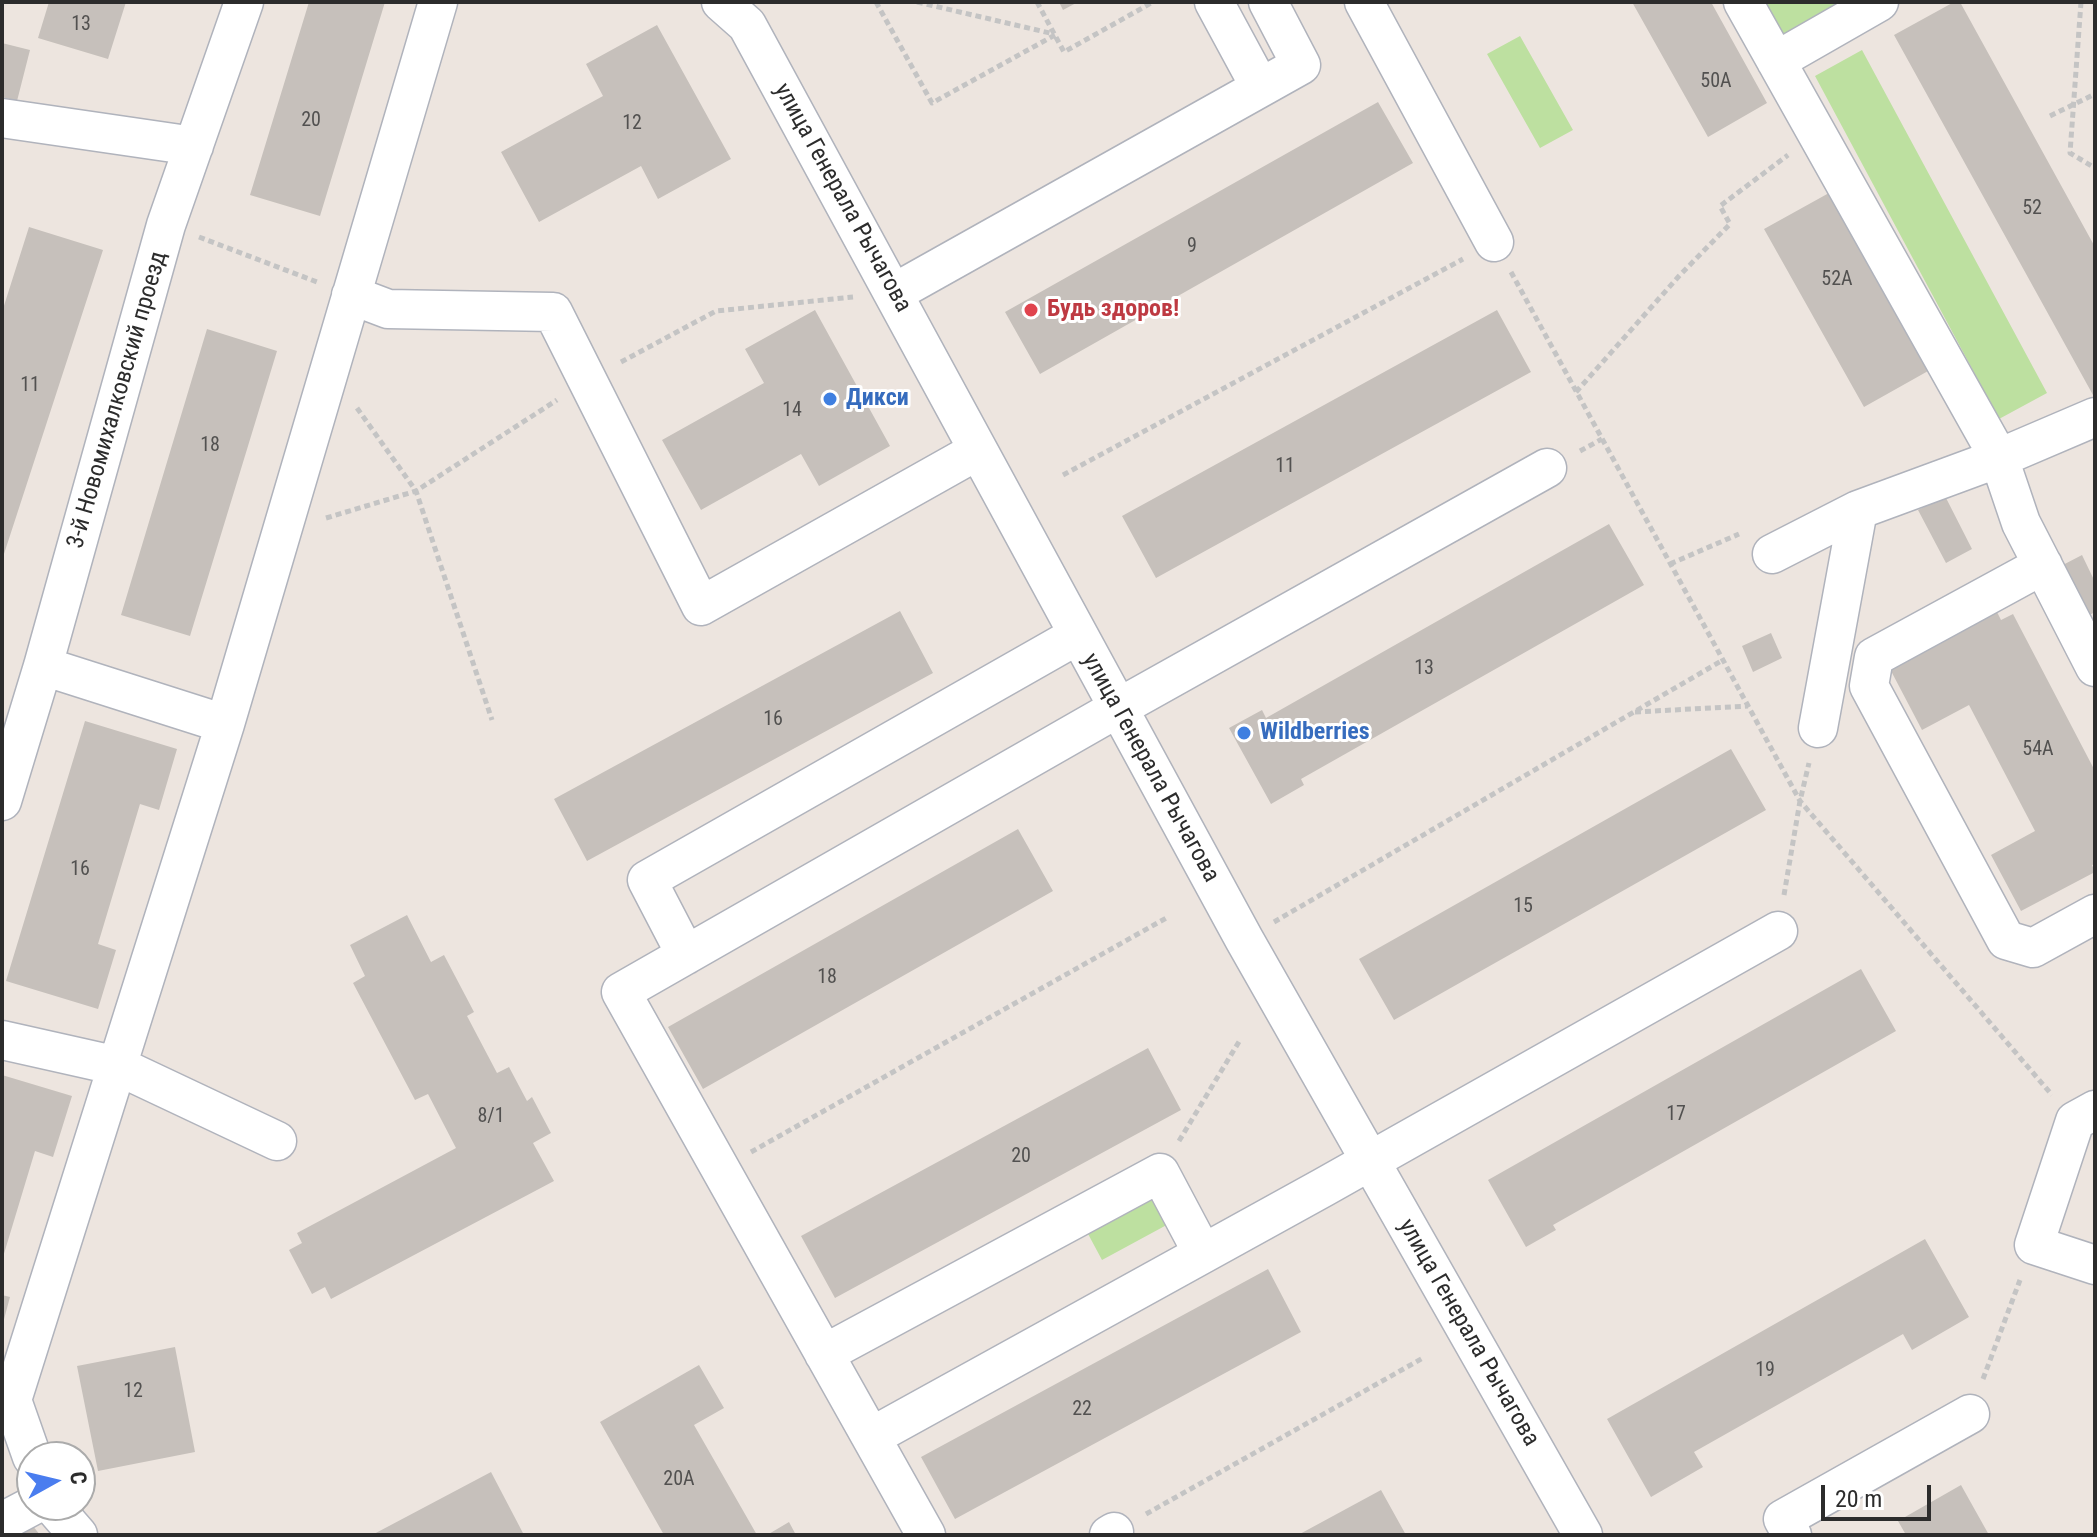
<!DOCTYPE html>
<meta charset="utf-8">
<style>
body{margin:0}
#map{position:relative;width:2097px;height:1537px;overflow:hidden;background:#ede5df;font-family:"Roboto Condensed",sans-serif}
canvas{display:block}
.frame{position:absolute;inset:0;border:4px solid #2c2c2c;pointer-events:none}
.north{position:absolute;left:16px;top:1441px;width:80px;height:80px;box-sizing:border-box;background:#fff;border:2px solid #ababab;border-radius:50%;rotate:82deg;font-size:22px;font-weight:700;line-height:32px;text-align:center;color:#2c2c2c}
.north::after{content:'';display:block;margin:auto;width:28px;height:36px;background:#4a7def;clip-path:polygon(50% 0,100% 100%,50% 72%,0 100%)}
.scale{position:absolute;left:1821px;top:1485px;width:110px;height:36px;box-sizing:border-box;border:4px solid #2c2c2c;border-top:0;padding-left:10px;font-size:24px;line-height:28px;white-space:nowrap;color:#2c2c2c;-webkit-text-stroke:6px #fff;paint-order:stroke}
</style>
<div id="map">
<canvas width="2097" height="1537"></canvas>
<div class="frame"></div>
<div class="north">С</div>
<div class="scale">20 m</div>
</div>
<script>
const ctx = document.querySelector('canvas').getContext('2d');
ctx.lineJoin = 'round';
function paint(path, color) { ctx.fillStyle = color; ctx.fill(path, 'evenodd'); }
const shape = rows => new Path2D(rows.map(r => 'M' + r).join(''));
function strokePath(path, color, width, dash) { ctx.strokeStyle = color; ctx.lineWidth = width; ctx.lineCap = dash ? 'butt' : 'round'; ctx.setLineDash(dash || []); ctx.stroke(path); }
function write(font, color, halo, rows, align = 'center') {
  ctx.font = font + ' "Roboto Condensed",sans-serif'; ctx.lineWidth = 6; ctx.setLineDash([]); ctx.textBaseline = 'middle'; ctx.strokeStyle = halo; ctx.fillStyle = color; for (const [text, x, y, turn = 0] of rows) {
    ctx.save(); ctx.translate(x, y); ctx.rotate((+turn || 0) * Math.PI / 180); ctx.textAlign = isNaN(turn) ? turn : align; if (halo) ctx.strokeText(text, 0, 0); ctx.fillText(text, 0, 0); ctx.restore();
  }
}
const green = shape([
 [1754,2,1848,2,1779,46],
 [1520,36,1573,130,1540,148,1487,54],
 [1862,50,2047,393,1999,419,1815,76],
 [1159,1193,1174,1221,1102,1260,1087,1232]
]);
const building = shape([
 [49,2,126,2,108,59,38,38],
 [309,2,385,2,320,216,250,195],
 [1059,2,1078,2,1063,10],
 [1632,2,1711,2,1767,103,1708,137],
 [1954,2,1960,2,2095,247,2095,394,2093,395,1894,35],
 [657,25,731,159,658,199,641,166,539,222,501,152,603,96,586,64],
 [2,43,30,50,17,101,2,97],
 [1378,102,1413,163,1040,374,1005,312],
 [1838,188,1937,366,1864,407,1764,229],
 [29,227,103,250,3,557,2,312],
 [815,310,890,446,819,486,801,454,701,510,662,440,764,383,745,349],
 [1497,310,1531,372,1156,578,1122,516],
 [207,329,277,351,190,636,121,615],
 [1945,496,1972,549,1946,563,1918,510],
 [1609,524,1644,585,1301,779,1304,785,1271,804,1229,728,1262,710,1266,718],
 [2082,555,2095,582,2095,612,2084,618,2059,567],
 [900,611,933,673,587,861,554,799],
 [1997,612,2001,620,2013,614,2095,771,2095,864,2092,865,2095,872,2021,911,1991,855,2035,831,1969,705,1922,730,1890,669],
 [1771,633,1782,658,1753,672,1742,646],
 [85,721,177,749,159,810,140,804,98,944,116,950,98,1009,6,981],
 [1731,749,1766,810,1394,1020,1359,959],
 [1018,829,1053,891,703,1089,668,1027],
 [407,915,431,962,444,955,474,1012,467,1016,497,1073,509,1067,527,1101,532,1097,551,1133,533,1143,554,1181,331,1299,325,1287,312,1294,289,1250,302,1243,297,1233,456,1148,428,1094,415,1100,353,983,365,976,350,945],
 [1861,969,1896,1031,1553,1225,1556,1230,1526,1247,1488,1180],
 [1148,1048,1181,1110,835,1298,801,1236],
 [2,1075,72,1096,53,1157,35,1151,3,1257],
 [1925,1239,1969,1317,1912,1350,1903,1334,1694,1452,1703,1467,1651,1497,1607,1419],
 [1268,1269,1301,1332,955,1519,921,1457],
 [2,1295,10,1297,3,1323,2,1322],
 [175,1347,195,1452,98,1471,77,1366],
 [699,1365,724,1408,694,1425,757,1535,664,1535,600,1422],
 [491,1472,524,1535,372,1535],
 [1961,1485,1989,1535,1906,1535,1898,1521],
 [1381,1490,1406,1535,1298,1535],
 [29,1521,40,1535,13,1535],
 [789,1522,796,1535,767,1535]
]);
const path = shape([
 [876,2,932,103,1055,35],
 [917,2,1054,34],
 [1037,2,1064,52,1153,2],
 [2081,2,2070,153,2095,168],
 [2050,116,2095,94],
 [199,237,317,282],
 [1511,272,1800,801,2052,1095],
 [621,362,716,311,853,297],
 [1576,392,1679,276,1730,224,1720,206,1788,155],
 [357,408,416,491,492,720],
 [1580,451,1602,439],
 [1063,475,1463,259],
 [326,518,416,491,557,400],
 [1670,564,1739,534],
 [1635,712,1748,706],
 [1784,895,1800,801,1809,763],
 [1274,922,1723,660],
 [1179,1141,1240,1040],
 [751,1152,1168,917],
 [1983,1379,2020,1280],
 [1146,1514,1423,1358]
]);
const minor = shape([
 [721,2,747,25,1244,939,1583,1535],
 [1214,2,1260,87],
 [1364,2,1494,242],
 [1743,2,1999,458,2021,523,2095,667],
 [1776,61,1879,2],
 [2,118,194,146],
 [894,293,1301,65,1268,2],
 [351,295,388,309,553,312,701,606,977,451],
 [1772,554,1858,510,1999,458,2095,417],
 [2043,565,1874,657,1869,686,2006,940,2033,948,2095,914],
 [43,666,225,724],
 [1818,728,1858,510],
 [2,801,43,666,166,225,244,2],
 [686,955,647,880,1078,635],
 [2,1040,118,1066,277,1141],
 [2095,1110,2075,1121,2034,1245,2095,1265],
 [824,1354,1160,1173,1203,1254],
 [871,1437,1324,1187,1778,931],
 [32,1457,12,1400,225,724,438,2],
 [52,1505,78,1535],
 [2,1522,34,1505],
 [926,1535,621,992,1118,708,1547,468],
 [1109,1535,1114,1532],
 [1792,1535,1783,1519,1970,1414]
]);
const markers = [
 [1031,310,8,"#e0444e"],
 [830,399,8,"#3f7fe0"],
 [1244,733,8,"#3f7fe0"]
];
const numberNames = [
 ["13",81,25],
 ["50А",1716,82],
 ["20",311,121],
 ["12",632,124],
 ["52",2032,209],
 ["9",1192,247],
 ["52А",1837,280],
 ["11",30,386],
 ["14",792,411],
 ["18",210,446],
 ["11",1285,467],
 ["13",1424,669],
 ["16",773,720],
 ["54А",2038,750],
 ["16",80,870],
 ["15",1523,907],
 ["18",827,978],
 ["17",1676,1115],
 ["8/1",491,1117],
 ["20",1021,1157],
 ["19",1765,1371],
 ["12",133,1392],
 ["22",1082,1410],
 ["20А",679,1480]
];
const streetNames = [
 ["улица Генерала Рычагова",842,198,61],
 ["3-й Новомихалковский проезд",118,400,-74],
 ["улица Генерала Рычагова",1150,768,61],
 ["улица Генерала Рычагова",1468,1333,60]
];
const healthNames = [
 ["Будь здоров!",1047,310]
];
const shopNames = [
 ["Дикси",846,399],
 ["Wildberries",1260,733]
];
paint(green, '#bde0a0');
paint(building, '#c6c0bb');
strokePath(minor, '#b0b3bc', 41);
strokePath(path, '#c4c4c4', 5, [6, 4]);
strokePath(minor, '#fff', 38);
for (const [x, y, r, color] of markers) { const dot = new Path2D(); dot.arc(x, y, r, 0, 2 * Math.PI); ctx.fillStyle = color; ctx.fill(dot); strokePath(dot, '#fff', 3); }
write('20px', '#525150', null, numberNames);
write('24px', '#2c2c2c', '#fff', streetNames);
write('bold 24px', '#be3a42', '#fff', healthNames, 'left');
write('bold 24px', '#366cbe', '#fff', shopNames, 'left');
</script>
